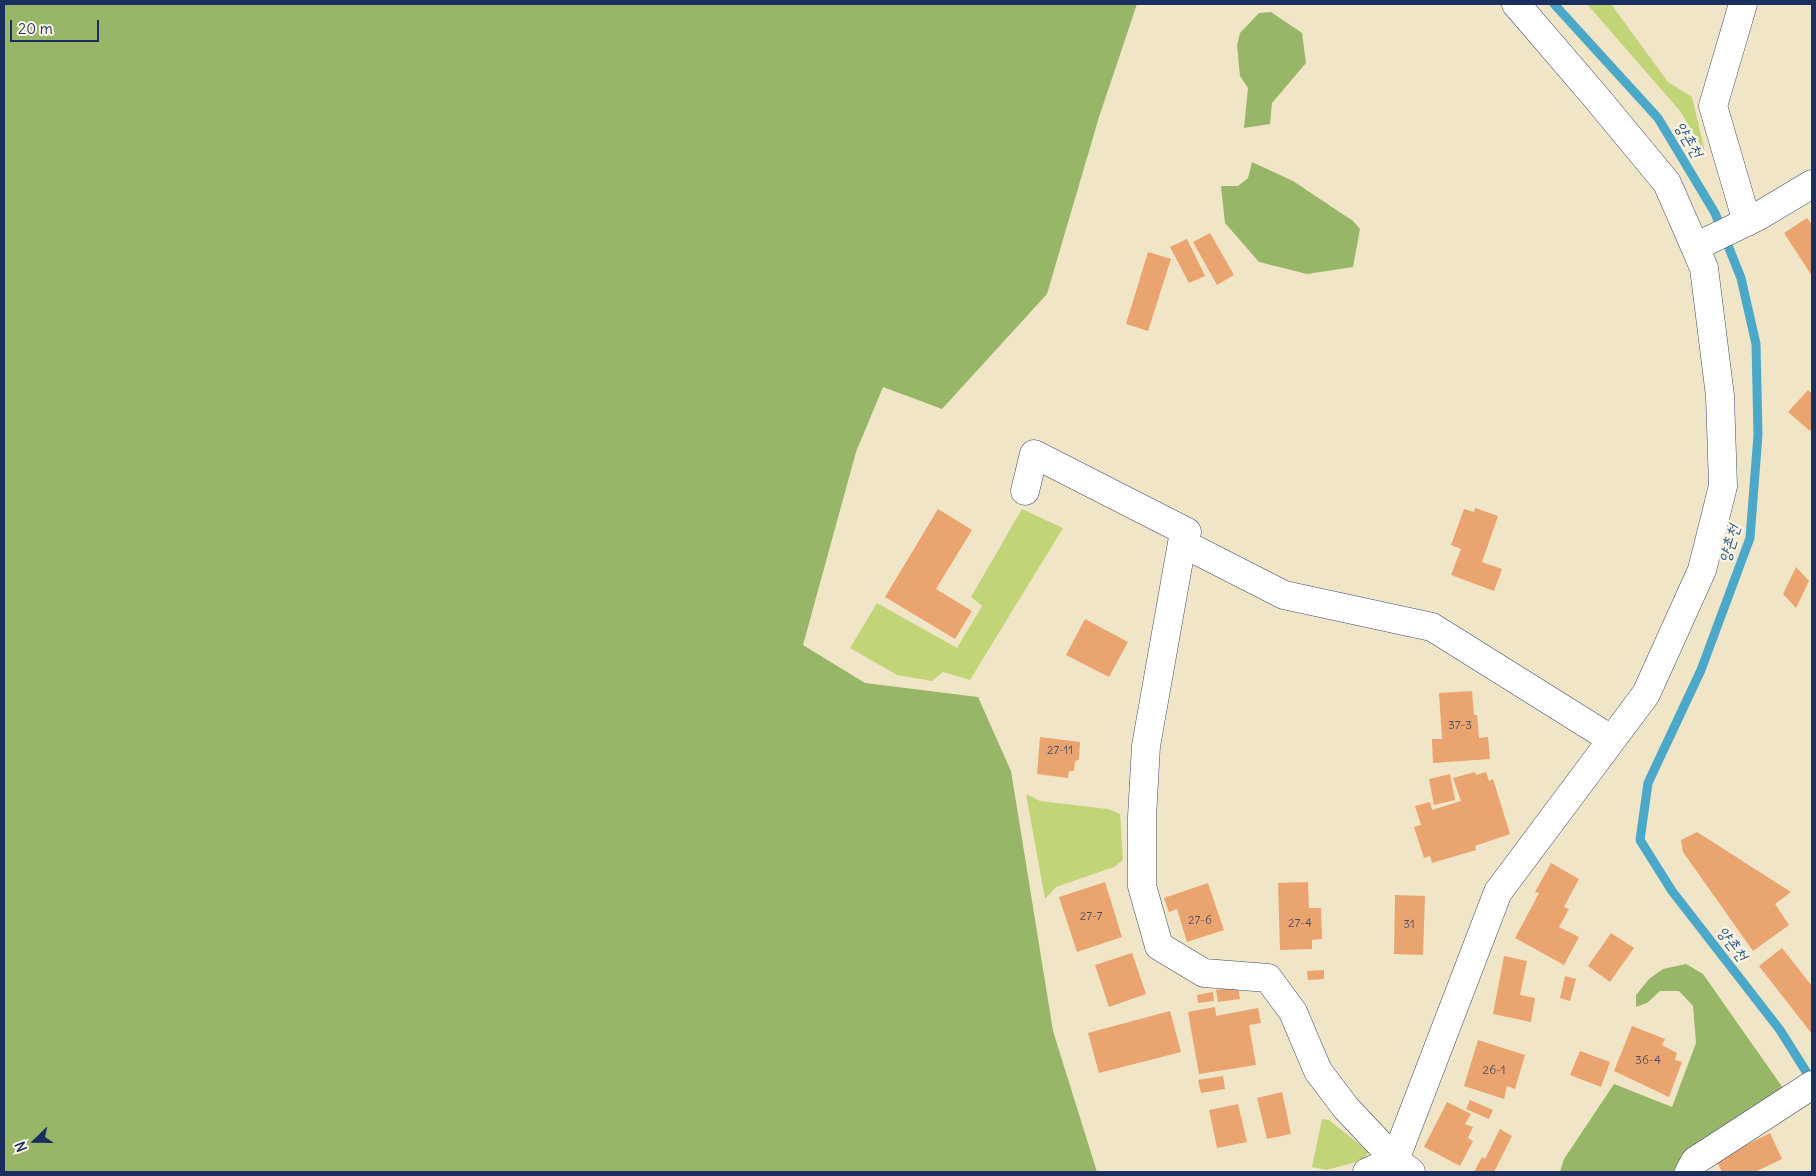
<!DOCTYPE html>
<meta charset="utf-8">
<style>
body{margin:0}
#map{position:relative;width:1816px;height:1176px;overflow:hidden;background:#f1e5c7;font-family:Delius,sans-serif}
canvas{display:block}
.frame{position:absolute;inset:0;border:5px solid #1b2f5e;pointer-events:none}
.north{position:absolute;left:10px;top:1116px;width:50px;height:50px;-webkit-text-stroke:4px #fcf5e5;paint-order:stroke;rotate:248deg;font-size:14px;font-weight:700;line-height:20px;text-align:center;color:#1b2f5e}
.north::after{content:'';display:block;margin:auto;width:18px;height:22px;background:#1b2f5e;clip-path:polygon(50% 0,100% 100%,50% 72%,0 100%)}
.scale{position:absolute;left:10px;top:20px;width:89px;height:22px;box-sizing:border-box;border:2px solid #1b2f5e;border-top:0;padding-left:6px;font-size:15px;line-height:18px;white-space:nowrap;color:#1b2f5e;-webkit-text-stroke:4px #fcf5e5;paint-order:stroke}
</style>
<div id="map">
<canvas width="1816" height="1176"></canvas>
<div class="frame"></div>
<div class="north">N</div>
<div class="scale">20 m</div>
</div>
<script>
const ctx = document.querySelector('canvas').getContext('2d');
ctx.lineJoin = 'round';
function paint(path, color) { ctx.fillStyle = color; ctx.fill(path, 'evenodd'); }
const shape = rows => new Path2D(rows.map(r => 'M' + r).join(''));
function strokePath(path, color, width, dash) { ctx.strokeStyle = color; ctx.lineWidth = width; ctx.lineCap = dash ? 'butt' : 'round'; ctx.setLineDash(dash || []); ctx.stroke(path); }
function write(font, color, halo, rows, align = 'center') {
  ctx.font = font + ' Delius,"Poor Story",sans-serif'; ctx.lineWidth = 4.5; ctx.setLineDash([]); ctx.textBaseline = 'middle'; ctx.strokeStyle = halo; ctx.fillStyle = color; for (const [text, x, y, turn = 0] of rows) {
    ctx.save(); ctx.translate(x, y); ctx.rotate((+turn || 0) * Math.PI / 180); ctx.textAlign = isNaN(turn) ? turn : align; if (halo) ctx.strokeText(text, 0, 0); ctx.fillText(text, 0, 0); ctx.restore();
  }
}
const green = shape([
 [1587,4,1611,4,1668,82,1692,97,1705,152,1680,111],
 [1022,509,1063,528,970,680,943,672,932,681,897,675,850,648,877,603,957,648,982,606,971,597],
 [1026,794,1040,801,1108,809,1120,814,1123,860,1114,867,1056,887,1045,899],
 [1322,1119,1329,1120,1369,1152,1364,1160,1326,1170,1312,1167]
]);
const forest = shape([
 [4,4,1137,4,1099,117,1047,294,942,409,883,387,856,452,803,645,865,683,978,697,1011,771,1053,1031,1097,1172,4,1172],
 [1271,12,1302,33,1306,63,1272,103,1270,124,1244,128,1248,88,1240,76,1237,45,1240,33,1259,13],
 [1252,162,1293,181,1353,221,1360,229,1353,267,1307,274,1259,262,1225,223,1221,186,1238,186,1248,178],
 [1686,964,1703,974,1783,1088,1681,1172,1560,1172,1564,1159,1614,1084,1672,1107,1696,1043,1693,1006,1679,991,1660,991,1647,1003,1636,1007,1636,995,1649,979,1663,969]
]);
const stream = shape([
 [1554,4,1658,118,1715,213,1741,278,1756,344,1758,435,1750,538,1701,670,1648,783,1640,840,1672,891,1780,1030,1812,1081]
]);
const building = shape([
 [1807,218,1812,225,1812,276,1784,233],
 [1210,233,1234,275,1217,285,1193,242],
 [1187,239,1205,276,1189,283,1170,247],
 [1148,252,1171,259,1148,331,1126,324],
 [1808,390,1812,394,1812,428,1810,431,1788,412],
 [1475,508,1498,516,1482,562,1502,569,1494,591,1451,575,1461,549,1451,545,1464,509,1474,512],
 [938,509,972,530,936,589,972,611,955,639,885,597],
 [1796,567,1809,581,1796,608,1783,594],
 [1085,619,1128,642,1109,677,1066,655],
 [1472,691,1474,715,1477,715,1479,738,1488,737,1490,759,1433,763,1432,739,1442,739,1439,693],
 [1040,737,1080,742,1079,760,1075,761,1074,771,1069,771,1068,778,1037,774],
 [1475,772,1476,775,1486,772,1489,781,1493,779,1510,834,1475,846,1476,850,1432,863,1430,856,1424,858,1414,827,1421,825,1415,806,1430,802,1432,810,1461,801,1453,778],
 [1450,774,1455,800,1434,805,1429,779],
 [1697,832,1791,892,1775,904,1789,925,1753,951,1683,852,1681,840],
 [1551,863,1579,879,1564,907,1569,909,1559,927,1579,937,1564,965,1515,938,1539,893,1535,892],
 [1105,882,1122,937,1077,952,1059,897],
 [1308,882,1309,908,1321,908,1322,939,1312,940,1312,949,1280,950,1278,883],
 [1208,883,1224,930,1187,942,1177,909,1169,912,1164,898],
 [1395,895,1425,896,1423,955,1394,954],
 [1611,933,1634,948,1610,982,1588,966],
 [1782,948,1812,986,1812,1034,1759,966],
 [1132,953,1146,994,1109,1007,1095,965],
 [1504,956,1527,961,1520,995,1535,998,1531,1022,1493,1014],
 [1324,970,1324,979,1308,980,1307,971],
 [1565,976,1576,979,1570,1001,1560,998],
 [1238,987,1240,999,1218,1002,1216,990],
 [1213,992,1214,1001,1198,1003,1197,995],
 [1215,1007,1216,1016,1258,1008,1261,1023,1249,1025,1256,1065,1199,1074,1188,1012],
 [1170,1011,1181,1052,1099,1073,1088,1033],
 [1632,1026,1665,1039,1662,1045,1677,1053,1675,1060,1682,1062,1669,1097,1614,1071],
 [1478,1040,1525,1055,1515,1089,1507,1086,1504,1099,1464,1086],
 [1580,1051,1610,1062,1601,1087,1570,1075],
 [1223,1076,1225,1089,1201,1093,1198,1080],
 [1282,1092,1291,1134,1267,1139,1257,1098],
 [1470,1100,1493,1110,1489,1119,1466,1109],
 [1447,1102,1471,1114,1465,1124,1473,1127,1468,1138,1473,1141,1460,1166,1424,1147],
 [1238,1104,1247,1142,1217,1148,1209,1110],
 [1500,1129,1512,1136,1494,1172,1474,1172,1482,1157,1485,1159],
 [1770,1133,1782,1159,1755,1172,1722,1172,1716,1160]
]);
const minor = shape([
 [1743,4,1713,106,1747,222],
 [1695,247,1757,217,1812,184],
 [1025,491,1034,454,1187,532,1182,543],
 [1367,1172,1395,1160,1346,1108,1318,1071,1293,1012,1268,978,1204,973,1159,946,1142,886,1142,817,1146,746,1182,543,1284,595,1432,627,1611,739],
 [1411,1172,1395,1160,1498,892,1646,694,1702,570,1723,486,1720,396,1704,268,1695,247,1667,183,1595,96,1516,4],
 [1689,1172,1695,1161,1812,1085]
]);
const numberNames = [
 ["37-3",1460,726],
 ["27-11",1060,751],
 ["27-7",1091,917],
 ["27-6",1200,921],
 ["27-4",1300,924],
 ["31",1409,925],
 ["36-4",1648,1061],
 ["26-1",1494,1071]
];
const waterNames = [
 ["양촌천",1688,140,59],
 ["양촌천",1730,544,-74],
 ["양촌천",1732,944,52]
];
paint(green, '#c1d578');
paint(forest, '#98b668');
strokePath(stream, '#4ba8c9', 9);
paint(building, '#e9a46f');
strokePath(minor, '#3b4a6e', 29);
strokePath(minor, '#fff', 28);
write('12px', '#4e4c62', null, numberNames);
write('italic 16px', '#2c5983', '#fcf5e5', waterNames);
</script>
